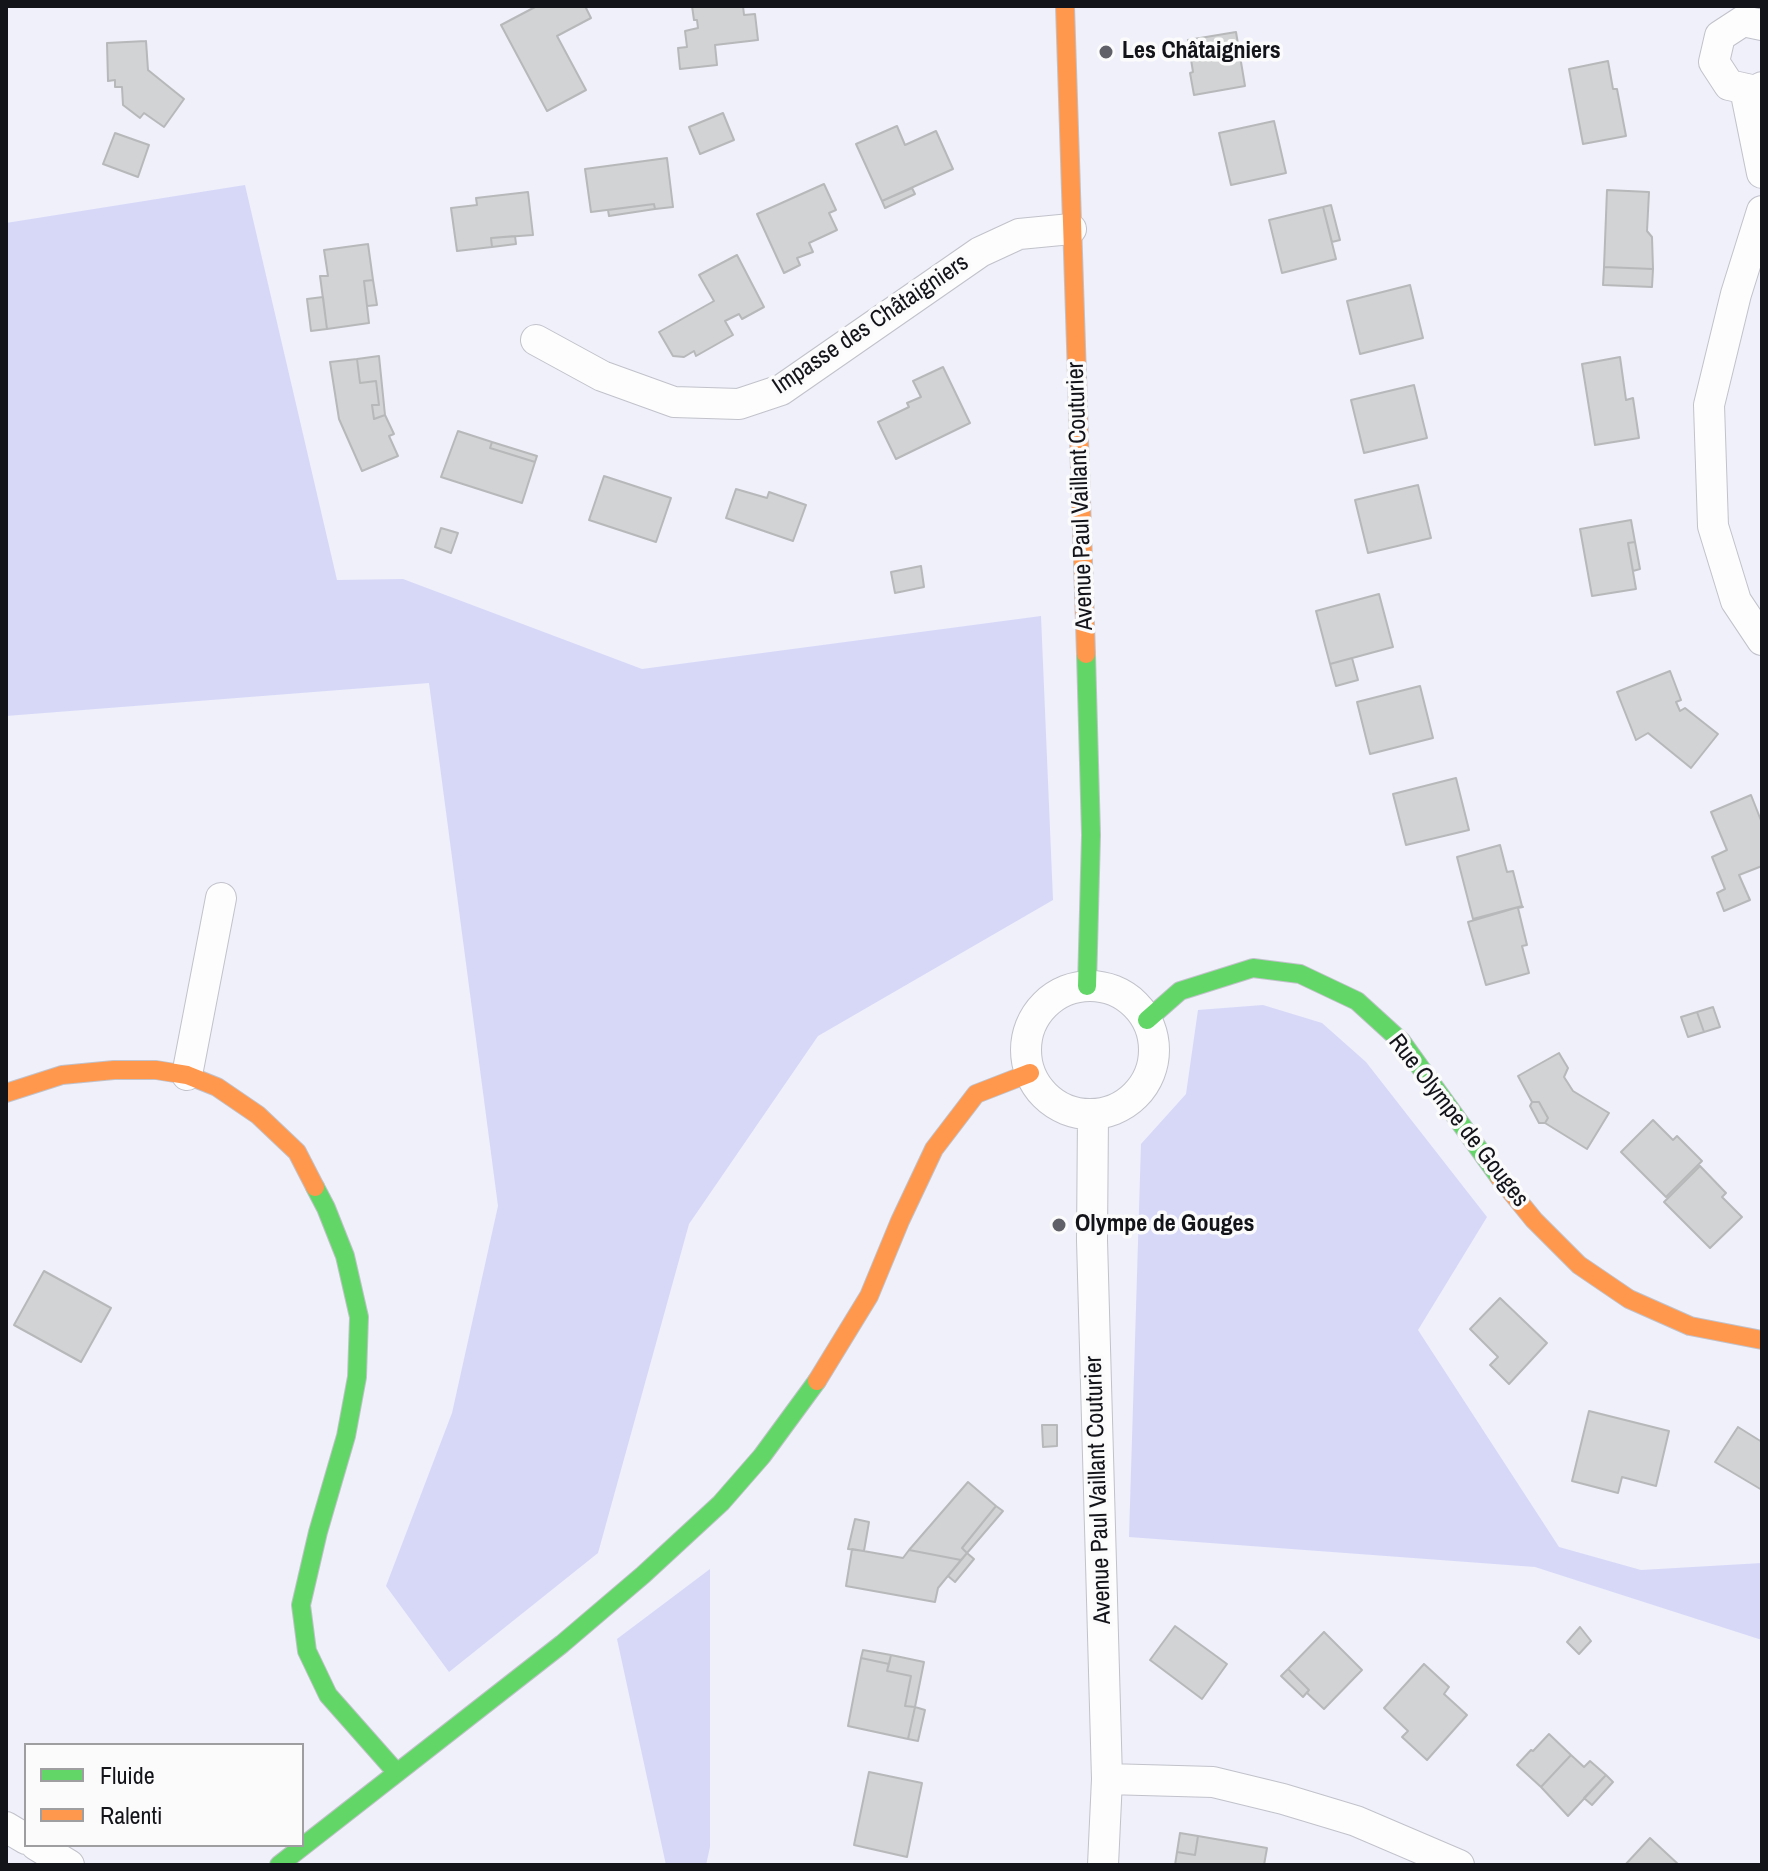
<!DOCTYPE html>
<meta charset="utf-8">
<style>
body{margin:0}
#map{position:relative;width:1768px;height:1871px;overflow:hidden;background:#eff0fa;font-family:"Archivo Narrow",sans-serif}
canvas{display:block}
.frame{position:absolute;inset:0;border:8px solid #13131a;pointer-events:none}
.legend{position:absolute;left:24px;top:1743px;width:280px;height:104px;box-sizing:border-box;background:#fbfbfb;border:2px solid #9e9ea1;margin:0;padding:10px 14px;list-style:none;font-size:24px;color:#13131a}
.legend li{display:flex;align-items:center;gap:16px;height:40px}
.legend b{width:40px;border:2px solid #9e9ea1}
</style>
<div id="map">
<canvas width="1768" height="1871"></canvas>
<div class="frame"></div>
<ul class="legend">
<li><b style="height:10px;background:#63d668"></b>Fluide</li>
<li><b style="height:10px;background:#ff974d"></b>Ralenti</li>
</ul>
</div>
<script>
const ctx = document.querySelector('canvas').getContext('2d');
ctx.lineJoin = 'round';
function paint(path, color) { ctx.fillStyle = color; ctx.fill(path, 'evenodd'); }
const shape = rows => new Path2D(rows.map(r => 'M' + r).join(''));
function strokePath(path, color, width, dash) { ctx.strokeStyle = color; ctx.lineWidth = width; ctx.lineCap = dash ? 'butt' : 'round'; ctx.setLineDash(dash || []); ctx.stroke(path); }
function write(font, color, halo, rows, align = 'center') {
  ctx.font = font + ' "Archivo Narrow",sans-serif'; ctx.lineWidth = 7; ctx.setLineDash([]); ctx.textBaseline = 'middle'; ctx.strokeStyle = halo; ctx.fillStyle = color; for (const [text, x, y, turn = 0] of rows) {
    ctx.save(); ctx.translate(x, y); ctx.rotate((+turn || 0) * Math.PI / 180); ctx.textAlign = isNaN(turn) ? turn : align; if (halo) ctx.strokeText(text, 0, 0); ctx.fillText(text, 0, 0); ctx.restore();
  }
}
const green = shape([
 [245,185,337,580,403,579,642,669,1041,616,1053,900,818,1036,689,1224,598,1553,449,1672,386,1586,452,1413,498,1206,429,683,6,716,6,223],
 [1263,1005,1322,1023,1366,1062,1487,1217,1418,1330,1559,1547,1641,1570,1762,1563,1762,1640,1535,1567,1129,1537,1141,1144,1186,1094,1198,1010],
 [710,1569,710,1847,706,1865,666,1865,617,1639]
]);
const building = shape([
 [537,6,585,6,591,18,557,36,586,90,547,111,501,25,537,6],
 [692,6,743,6,744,15,755,14,758,40,715,45,717,65,680,69,678,48,687,47,685,31,698,28,697,20,694,20,692,6],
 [1236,32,1245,86,1194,95,1190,73,1193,72,1188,40,1236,32],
 [146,41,148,70,184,99,164,127,144,113,140,118,123,105,122,87,115,87,115,80,108,81,107,43,146,41],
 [1608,61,1613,89,1617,89,1626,136,1583,144,1569,69,1608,61],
 [723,113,734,140,700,154,689,127,723,113],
 [1274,121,1286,173,1231,185,1219,133,1274,121],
 [897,126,905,145,936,131,953,169,882,201,856,144,897,126],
 [115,133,149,145,138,177,103,164,115,133],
 [667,158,673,207,655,209,654,204,591,212,585,169,667,158],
 [824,184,836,210,829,213,837,230,809,243,813,252,797,258,800,265,784,273,757,214,824,184],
 [912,188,915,194,885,208,882,201,912,188],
 [1607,190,1649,192,1647,231,1652,237,1653,269,1604,267,1607,190],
 [528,192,533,235,491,238,492,247,457,251,451,208,477,205,476,198,528,192],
 [654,204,655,209,609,216,608,210,654,204],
 [1331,205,1340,240,1332,242,1323,207,1331,205],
 [1323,207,1336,259,1282,273,1269,220,1323,207],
 [515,236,516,244,492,247,491,238,515,236],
 [368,244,373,280,364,281,369,323,327,329,320,276,328,276,324,250,368,244],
 [737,255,764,307,742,319,739,314,725,321,733,335,696,356,694,351,684,357,673,356,659,332,714,301,699,275,737,255],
 [1604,267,1653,269,1652,287,1603,285,1604,267],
 [373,280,377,305,367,306,364,281,373,280],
 [1410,285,1423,338,1360,354,1347,301,1410,285],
 [323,297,327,329,311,331,307,299,323,297],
 [379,356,385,415,374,419,372,405,379,405,376,381,360,383,357,359,379,356],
 [1620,357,1626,400,1633,398,1639,438,1595,445,1582,364,1620,357],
 [357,359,360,383,376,381,379,405,372,405,374,419,385,415,394,434,389,436,398,456,362,471,339,419,330,362,357,359],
 [943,367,970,423,896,459,878,422,909,407,907,403,921,397,913,381,943,367],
 [1414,385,1427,438,1364,453,1351,400,1414,385],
 [458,431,492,442,490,448,535,462,522,503,441,477,458,431],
 [492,442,537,456,535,462,490,448,492,442],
 [604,476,671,498,656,542,589,520,604,476],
 [1418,485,1431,538,1368,553,1355,500,1418,485],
 [736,489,767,498,769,492,806,505,793,541,726,518,736,489],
 [1631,520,1635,542,1628,543,1636,589,1592,596,1580,529,1631,520],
 [441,528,458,533,451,553,435,547,441,528],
 [1635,542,1640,569,1633,571,1628,543,1635,542],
 [921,566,924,587,895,593,891,572,921,566],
 [1379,594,1393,647,1330,664,1316,611,1379,594],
 [1352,658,1358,680,1336,686,1330,664,1352,658],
 [1670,671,1681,700,1676,702,1680,711,1685,708,1718,734,1691,768,1648,733,1636,740,1617,692,1670,671],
 [1420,686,1433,738,1370,754,1357,702,1420,686],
 [1456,778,1469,830,1406,845,1393,794,1456,778],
 [1751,795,1762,823,1762,866,1739,875,1750,900,1724,911,1717,893,1725,889,1712,857,1727,850,1711,812,1751,795],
 [1500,845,1507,872,1513,871,1522,906,1473,919,1457,857,1500,845],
 [1522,906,1523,907,1518,908,1527,945,1522,946,1529,973,1486,985,1468,922,1522,906],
 [1713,1007,1720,1027,1704,1032,1697,1012,1713,1007],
 [1697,1012,1704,1032,1688,1037,1681,1017,1697,1012],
 [1559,1053,1568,1068,1564,1077,1573,1091,1609,1113,1587,1149,1545,1123,1548,1118,1539,1102,1532,1102,1518,1076,1559,1053],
 [1532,1102,1539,1102,1548,1118,1545,1123,1539,1123,1530,1106,1532,1102],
 [1653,1120,1673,1140,1677,1136,1702,1161,1666,1197,1621,1152,1653,1120],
 [1700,1166,1726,1193,1722,1197,1742,1217,1710,1248,1664,1202,1700,1166],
 [44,1271,111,1308,81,1362,14,1325,44,1271],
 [1500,1298,1547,1343,1509,1384,1490,1365,1498,1357,1470,1329,1500,1298],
 [1589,1411,1669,1431,1656,1486,1622,1477,1618,1493,1572,1481,1589,1411],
 [1042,1425,1057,1425,1057,1446,1043,1447,1042,1425],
 [1738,1427,1762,1442,1762,1490,1715,1462,1738,1427],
 [968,1482,996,1506,962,1548,967,1553,961,1560,909,1550,968,1482],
 [996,1506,1003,1511,967,1553,962,1548,996,1506],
 [855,1519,869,1522,864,1551,848,1549,855,1519],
 [852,1549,903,1558,909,1550,961,1560,938,1588,935,1602,846,1586,852,1549],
 [967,1553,974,1559,955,1582,948,1576,967,1553],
 [1175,1626,1227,1664,1202,1699,1150,1660,1175,1626],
 [1580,1627,1591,1641,1579,1654,1567,1642,1580,1627],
 [1324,1632,1362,1670,1324,1709,1307,1693,1309,1690,1288,1669,1324,1632],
 [863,1650,891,1655,889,1664,861,1658,863,1650],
 [891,1655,924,1662,915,1707,905,1706,911,1676,887,1671,891,1655],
 [861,1658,889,1664,887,1671,911,1676,905,1706,915,1707,908,1739,848,1726,861,1658],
 [1424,1664,1449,1687,1444,1694,1467,1715,1427,1760,1402,1737,1408,1731,1384,1708,1424,1664],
 [1288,1669,1309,1690,1303,1697,1281,1676,1288,1669],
 [915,1707,925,1710,918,1741,908,1739,915,1707],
 [1549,1734,1571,1755,1541,1787,1517,1765,1531,1750,1533,1751,1549,1734],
 [1571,1755,1584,1767,1590,1761,1606,1775,1568,1816,1541,1787,1571,1755],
 [869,1772,922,1783,907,1857,854,1845,869,1772],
 [1606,1775,1613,1782,1592,1805,1584,1798,1606,1775],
 [1180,1833,1198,1836,1195,1855,1177,1852,1180,1833],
 [1198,1836,1267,1848,1264,1865,1175,1865,1177,1852,1195,1855,1198,1836],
 [1650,1838,1679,1865,1625,1865,1650,1838]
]);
const street = shape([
 [1762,25,1743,21,1720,36,1714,62,1729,85,1756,91,1762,87],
 [1745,89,1762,173],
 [1762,211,1736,294,1709,405,1713,526,1736,601,1762,640],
 [536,340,602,376,674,402,739,404,781,390,980,252,1019,234,1071,229],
 '1026 1050a64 64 0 1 1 128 0a64 64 0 1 1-128 0Z',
 [187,1075,221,898],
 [1093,1115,1092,1240,1107,1779,1103,1865],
 [1107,1779,1213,1782,1283,1799,1356,1821,1459,1865],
 [6,1827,26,1839],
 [36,1845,69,1865]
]);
const fast = shape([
 [1086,654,1091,835,1087,986],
 [1147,1020,1180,991,1253,968,1300,974,1357,1001,1402,1042,1499,1177],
 [315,1187,326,1208,345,1256,359,1317,357,1377,346,1436,318,1532,301,1605,307,1651,328,1695,397,1773],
 [279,1865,562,1644,643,1575,721,1503,762,1456,817,1381]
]);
const slow = shape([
 [1065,6,1086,654],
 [6,1093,62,1075,114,1070,156,1070,187,1075,217,1087,258,1115,297,1152,315,1187],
 [1499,1177,1534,1220,1579,1265,1629,1299,1690,1326,1762,1340],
 [817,1381,869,1296,900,1221,934,1149,976,1094,1030,1073]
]);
const markers = [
 [1106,52,8,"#606068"],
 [1059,1225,8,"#606068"]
];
const poiNames = [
 ["Les Châtaigniers",1122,52],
 ["Olympe de Gouges",1075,1225]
];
const streetNames = [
 ["Impasse des Châtaigniers",871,325,-34],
 ["Avenue Paul Vaillant Couturier",1081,496,-92],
 ["Rue Olympe de Gouges",1458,1121,52],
 ["Avenue Paul Vaillant Couturier",1099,1490,-92]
];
paint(green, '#d7d8f8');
paint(building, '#d2d3d4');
strokePath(building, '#b7b8b9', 2);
strokePath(street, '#c1c2ca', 32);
strokePath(fast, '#c1c2ca', 20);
strokePath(slow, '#c1c2ca', 20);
strokePath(street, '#fdfdfe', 30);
strokePath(fast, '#63d668', 18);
strokePath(slow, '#ff974d', 18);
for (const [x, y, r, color] of markers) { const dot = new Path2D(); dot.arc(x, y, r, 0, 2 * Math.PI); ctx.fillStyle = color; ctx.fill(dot); strokePath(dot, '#fbfbfb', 3); }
write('bold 24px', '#13131a', '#fbfbfb', poiNames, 'left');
write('24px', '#13131a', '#fbfbfb', streetNames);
</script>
